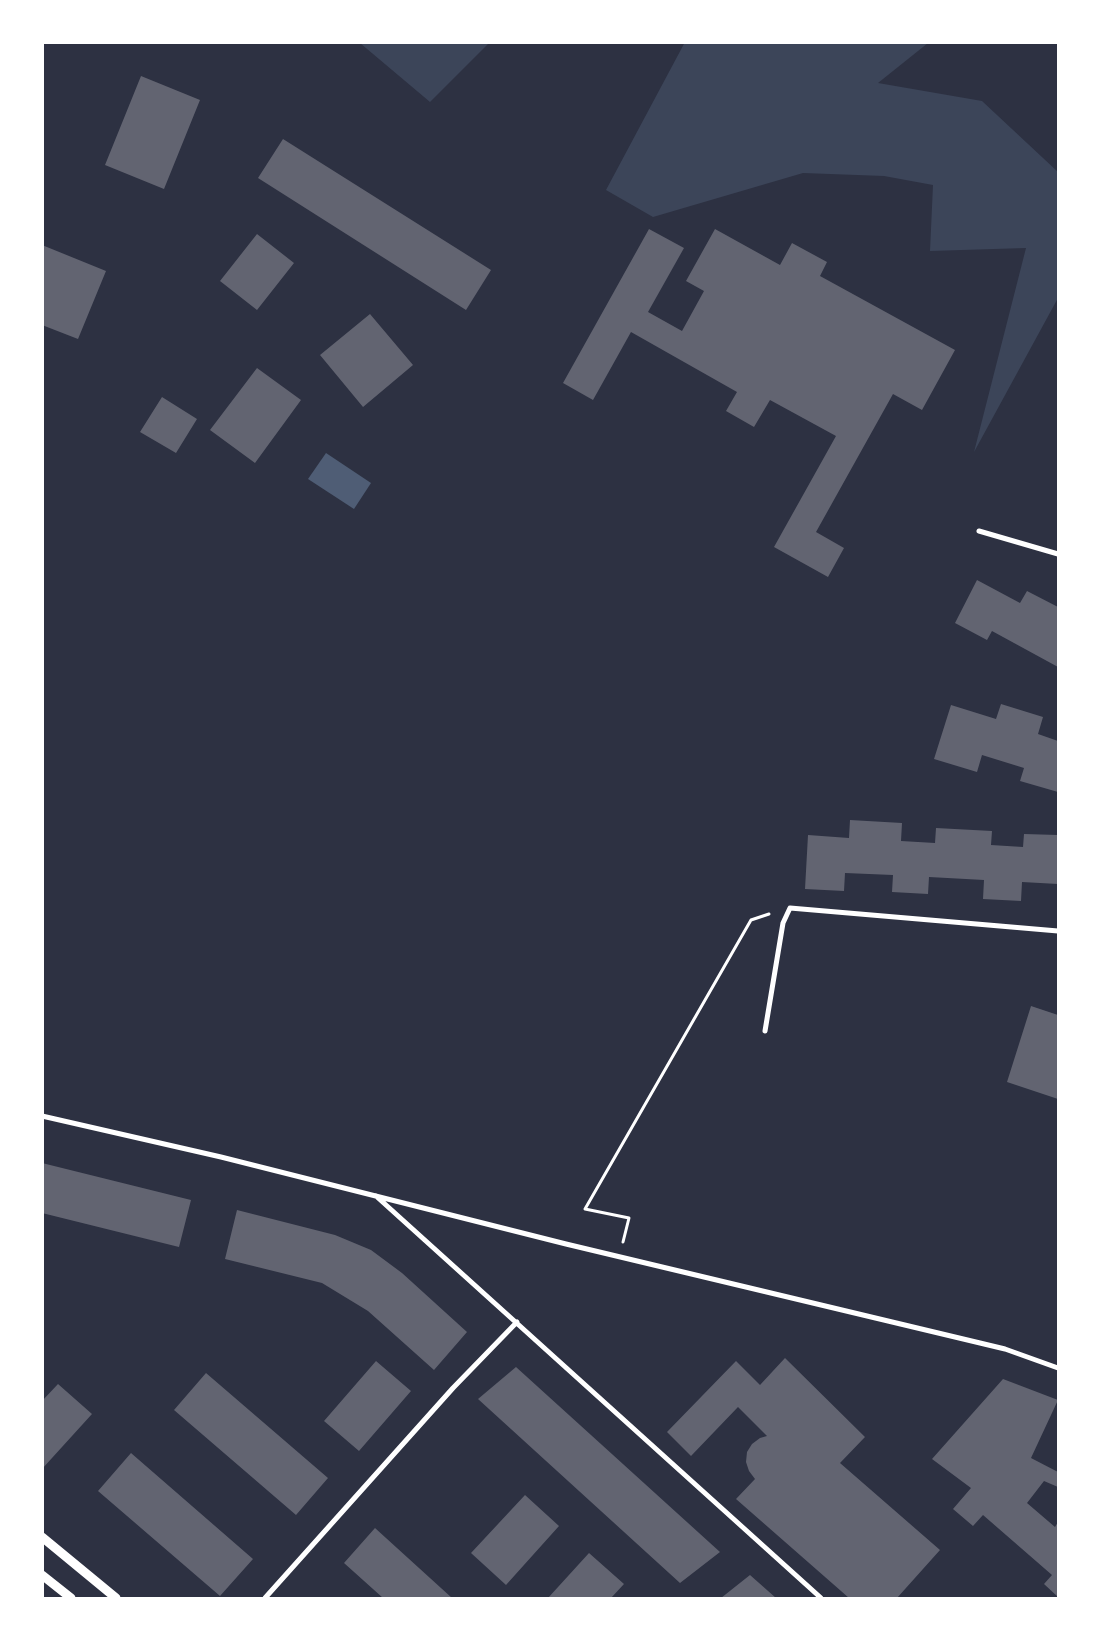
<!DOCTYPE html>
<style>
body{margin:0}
#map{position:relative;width:1101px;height:1641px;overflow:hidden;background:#2d3142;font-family:"Archivo Narrow",sans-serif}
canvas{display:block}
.frame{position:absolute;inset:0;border:44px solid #fff;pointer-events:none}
</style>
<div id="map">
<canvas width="1101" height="1641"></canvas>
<div class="frame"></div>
</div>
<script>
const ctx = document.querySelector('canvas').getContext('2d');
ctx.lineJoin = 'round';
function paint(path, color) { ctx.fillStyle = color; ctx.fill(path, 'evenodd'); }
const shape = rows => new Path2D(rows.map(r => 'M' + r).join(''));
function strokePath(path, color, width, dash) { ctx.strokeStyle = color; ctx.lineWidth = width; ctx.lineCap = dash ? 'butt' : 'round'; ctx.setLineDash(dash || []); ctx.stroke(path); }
const green = shape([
 [685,42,928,43,878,83,982,101,1058,172,1058,298,974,452,1026,248,930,251,933,185,884,176,803,173,653,217,606,190],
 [360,43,489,43,430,102]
]);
const water = shape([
 [326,453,371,483,354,509,308,479]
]);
const building = shape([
 [141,76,200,100,164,189,105,165],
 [283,139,491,270,466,310,258,178],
 [649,229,684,248,648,312,682,331,704,291,686,281,715,229,780,265,792,243,827,262,820,276,955,350,922,410,893,394,816,532,844,548,828,577,774,547,836,436,770,400,754,427,726,411,737,392,631,332,593,400,563,383],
 [257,234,294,263,257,310,220,281],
 [42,245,106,271,78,339,42,325],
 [370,314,413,365,363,407,320,355],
 [257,368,301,400,255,463,210,430],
 [162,397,197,419,176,453,140,432],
 [977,580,1020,603,1027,591,1058,607,1058,667,992,631,987,640,955,623],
 [1001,704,1043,717,1038,734,1058,741,1058,792,1020,781,1024,768,982,755,977,772,934,759,951,705,996,719],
 [850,820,902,823,901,841,935,843,936,828,992,831,991,845,1023,847,1024,834,1058,835,1058,884,1022,882,1021,901,983,899,984,880,929,877,928,894,892,892,893,875,845,873,844,891,805,889,808,835,849,838],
 [1031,1006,1058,1015,1058,1099,1007,1082],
 [42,1163,191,1200,179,1247,42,1213],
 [237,1210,335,1235,371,1250,402,1273,467,1332,434,1370,368,1311,322,1283,225,1259],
 [785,1358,865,1437,840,1463,940,1550,897,1598,849,1598,736,1499,755,1479,749,1471,746,1462,747,1452,752,1444,760,1438,767,1436,738,1407,691,1456,667,1432,736,1361,760,1385],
 [376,1361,411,1391,359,1451,324,1421],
 [516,1367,720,1552,680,1583,478,1399],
 [206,1373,328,1478,296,1515,174,1410],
 [1003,1379,1058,1400,1031,1458,1058,1472,1058,1487,1044,1481,1027,1503,1055,1527,1058,1522,1058,1597,1044,1584,1052,1575,983,1515,973,1526,953,1509,971,1488,932,1459],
 [58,1384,92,1414,42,1469,42,1401],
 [131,1453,253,1559,220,1596,98,1491],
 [525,1495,559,1526,506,1585,471,1553],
 [375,1528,452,1598,383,1598,344,1563],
 [589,1553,624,1584,611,1598,548,1598],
 [750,1575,776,1598,721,1598]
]);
const path = shape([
 [623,1242,629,1218,585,1209,751,920,769,914]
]);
const minor = shape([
 [979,531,1058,554],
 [765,1031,783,923,790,908,1058,931],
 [42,1116,221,1157,566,1244,980,1343,1005,1349,1058,1368],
 [376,1196,821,1598],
 [265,1598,453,1388,517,1322]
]);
const tertiary = shape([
 [42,1537,116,1598],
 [42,1575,71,1598]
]);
paint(green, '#3c4559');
paint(water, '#4f5d75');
paint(building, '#626471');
strokePath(path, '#fff', 3);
strokePath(minor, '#fff', 5);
strokePath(tertiary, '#fff', 9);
</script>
